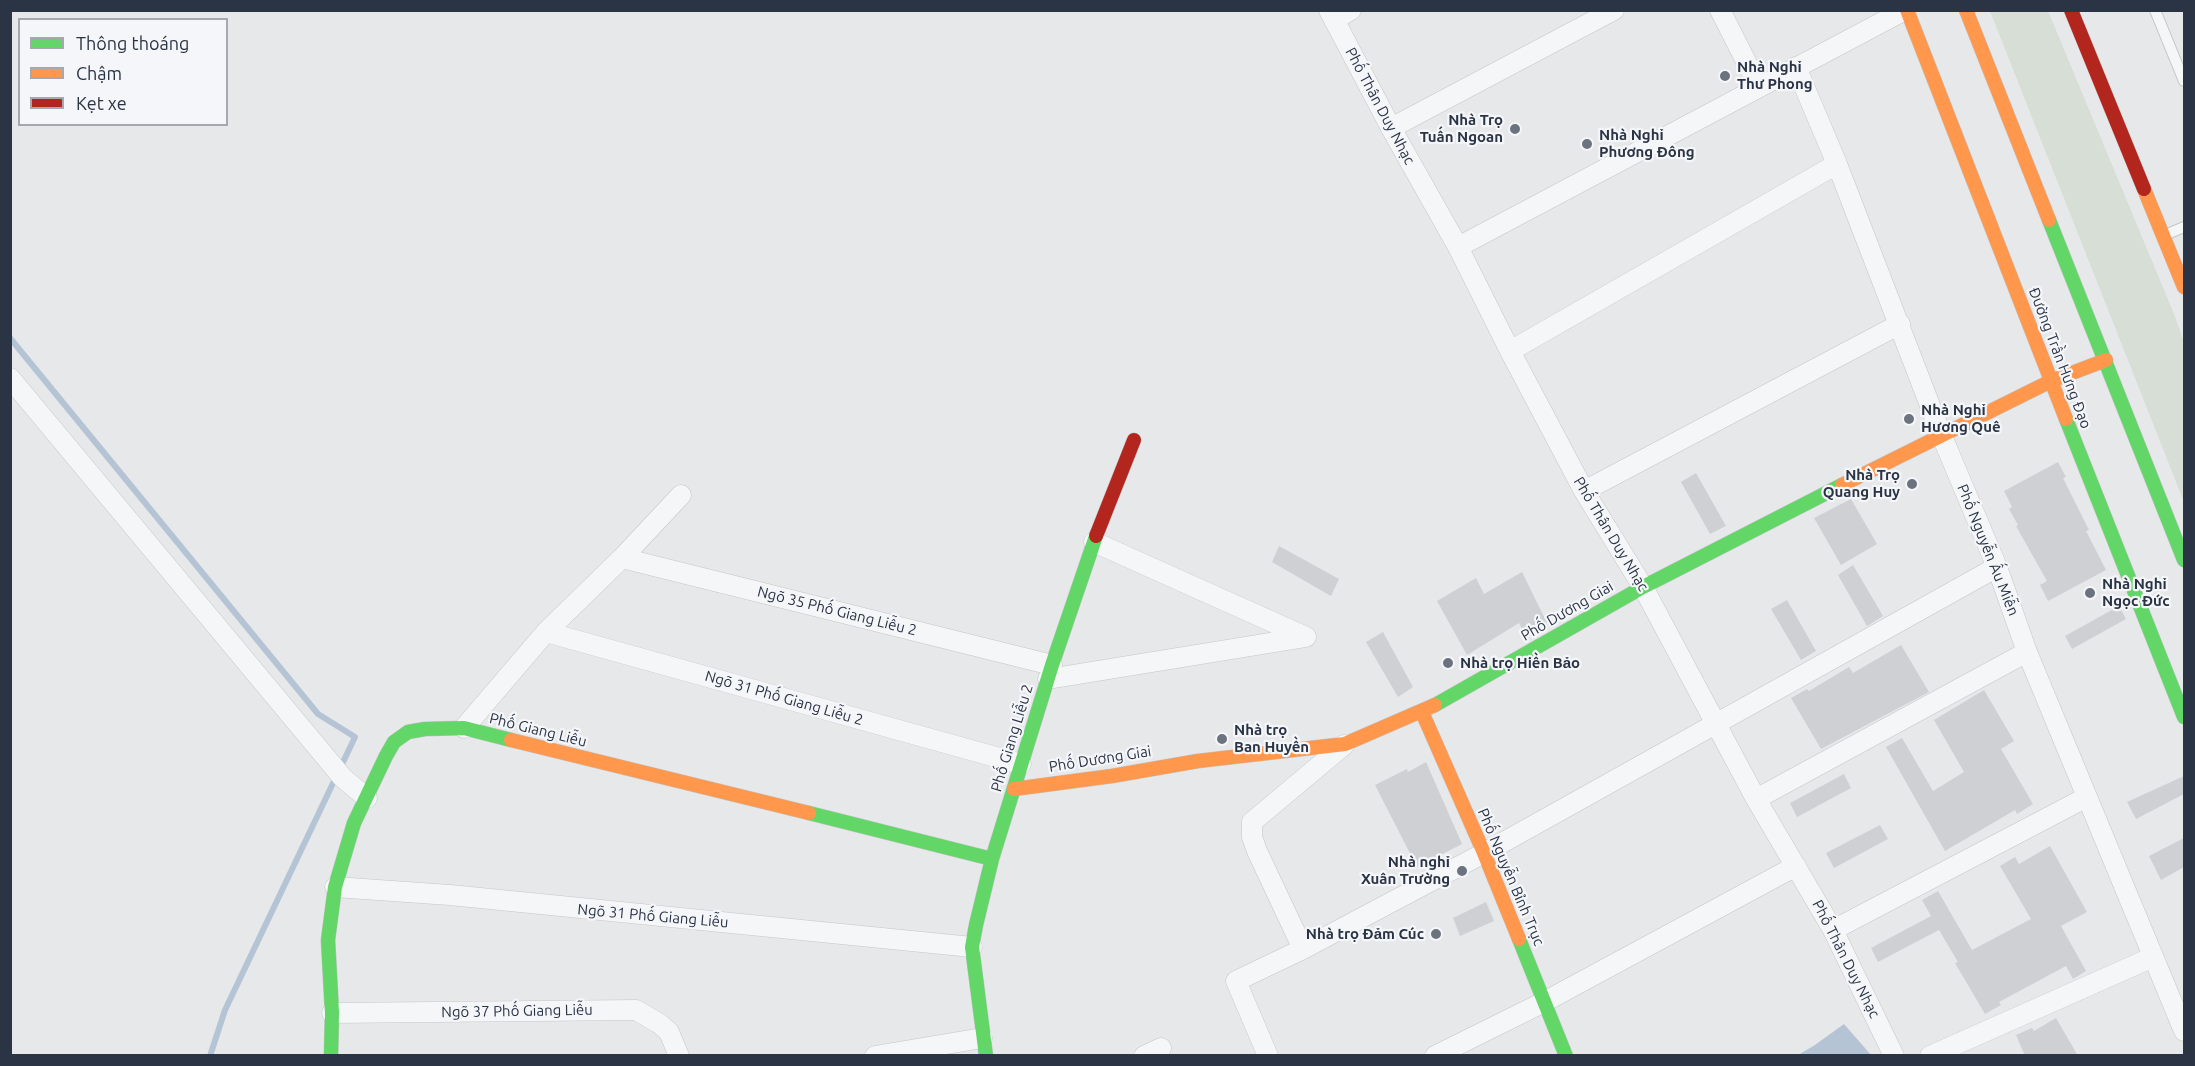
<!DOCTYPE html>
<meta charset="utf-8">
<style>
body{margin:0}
#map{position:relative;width:2195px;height:1066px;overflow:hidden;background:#e6e8ea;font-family:Ubuntu,sans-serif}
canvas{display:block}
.frame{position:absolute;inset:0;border:12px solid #2b3445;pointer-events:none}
.legend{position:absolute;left:18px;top:18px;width:210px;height:108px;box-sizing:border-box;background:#f4f6f9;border:2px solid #a4a8b1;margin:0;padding:8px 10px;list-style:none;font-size:18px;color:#2b3445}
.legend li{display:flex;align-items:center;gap:12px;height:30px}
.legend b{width:30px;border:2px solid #a4a8b1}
</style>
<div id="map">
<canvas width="2195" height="1066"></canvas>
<div class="frame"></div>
<ul class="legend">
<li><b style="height:8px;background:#63d668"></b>Thông thoáng</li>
<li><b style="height:8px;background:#ff974d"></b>Chậm</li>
<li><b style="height:8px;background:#b3261e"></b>Kẹt xe</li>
</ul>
</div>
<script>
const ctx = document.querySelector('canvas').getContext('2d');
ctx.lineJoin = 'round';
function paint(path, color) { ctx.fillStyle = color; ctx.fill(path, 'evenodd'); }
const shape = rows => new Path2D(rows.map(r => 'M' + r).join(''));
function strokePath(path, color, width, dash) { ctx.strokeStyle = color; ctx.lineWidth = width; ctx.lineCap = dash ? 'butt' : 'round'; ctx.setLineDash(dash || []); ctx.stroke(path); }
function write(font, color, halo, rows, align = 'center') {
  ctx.font = font + ' Ubuntu,sans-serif'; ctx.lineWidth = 4.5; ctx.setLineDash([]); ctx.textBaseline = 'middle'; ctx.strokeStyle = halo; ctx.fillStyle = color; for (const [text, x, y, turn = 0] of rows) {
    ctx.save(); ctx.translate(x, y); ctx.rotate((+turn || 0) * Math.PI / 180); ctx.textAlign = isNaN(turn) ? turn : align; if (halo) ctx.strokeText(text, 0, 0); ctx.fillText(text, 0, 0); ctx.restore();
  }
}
const green = shape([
 [1990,11,2048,11,2174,314,2184,342,2184,502]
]);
const water = shape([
 [1844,1024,1871,1055,1798,1055,1815,1045]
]);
const stream = shape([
 [10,338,318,714,355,737,225,1010,210,1056]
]);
const building = shape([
 [2058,462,2066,477,2063,478,2089,530,2086,531,2106,570,2048,601,2040,585,2047,581,2016,526,2018,525,2009,509,2012,507,2004,491],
 [1696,473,1726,526,1710,534,1681,482],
 [1851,499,1877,544,1841,565,1814,518],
 [1279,546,1339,579,1331,596,1272,562],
 [1853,565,1883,616,1867,626,1838,575],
 [1522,572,1547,623,1525,635,1519,623,1467,655,1437,601,1476,578,1484,594],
 [1787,600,1816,651,1801,660,1771,609],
 [2119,606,2126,619,2072,649,2065,636],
 [1383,632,1413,687,1398,697,1366,642],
 [1901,645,1929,692,1821,749,1791,698,1807,689,1809,691,1849,667,1853,673],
 [1984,690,2014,741,2001,749,2033,804,2017,814,2015,810,1945,851,1886,747,1902,738,1933,791,1964,772,1934,720],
 [1426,762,1462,844,1417,867,1375,785,1407,769,1408,772],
 [1844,774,1851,788,1797,817,1790,803],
 [2184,776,2184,794,2136,819,2127,802],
 [1880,825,1888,839,1834,868,1826,853],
 [2184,838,2184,867,2161,880,2149,856],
 [2050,846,2087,912,2061,926,2086,971,2073,979,2066,966,1999,1002,2001,1005,1985,1014,1955,963,1958,962,1939,930,1878,962,1871,948,1931,916,1922,900,1938,891,1972,950,2031,919,2000,866,2015,857,2019,864],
 [1486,902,1494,921,1460,936,1453,918],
 [2056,1018,2078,1056,2025,1056,2016,1035,2032,1028,2034,1031]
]);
const lane = shape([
 [2155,10,2184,81],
 [2165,235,2184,227]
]);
const street = shape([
 [1329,10,1391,128,1458,247,1510,351,1584,491,1643,587,1756,799,1833,930,1894,1056],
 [1720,10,1759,87],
 [1334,20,1351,10],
 [1796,67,1837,164,1941,434,1997,567,2027,652,2184,1031],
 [1391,128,1614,10],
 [1458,247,1905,10],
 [1510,351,1837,164],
 [10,378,343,778,367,798],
 [1584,491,1900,324],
 [1094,542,1306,637],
 [622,558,1052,665],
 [546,632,1021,764],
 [1048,679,1306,637],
 [464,728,546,632,622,558,681,495],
 [1756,799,2027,652],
 [335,887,450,895,972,947],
 [1833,930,2087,797],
 [1303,949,1257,851,1252,837,1252,822,1344,745],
 [332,1013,636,1010,660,1024,669,1032,679,1056],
 [875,1056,982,1038],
 [1144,1056,1161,1048],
 [1268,1056,1236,981,1303,949,1484,853,1997,567],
 [1435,1056,1544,1002,1796,866],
 [1930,1056,2153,957]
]);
const fast = shape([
 [2049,220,2184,560],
 [2066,419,2184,717],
 [1435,705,1643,587,1842,485],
 [809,813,992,859],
 [1519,939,1566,1056],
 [331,1056,332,1013,328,940,335,887,354,823,386,756,394,742,408,732,425,729,464,728,511,740],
 [986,1056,972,947,976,925,992,859,1052,665,1096,536]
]);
const slow = shape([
 [1907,10,2066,419],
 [1966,10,2049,220],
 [2144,189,2184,287],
 [1842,485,2051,381,2106,360],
 [1422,712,1484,853,1519,939],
 [511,740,809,813],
 [1014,789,1112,776,1198,761,1345,744,1435,705]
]);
const jam = shape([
 [2071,10,2144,189],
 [1096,536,1134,440]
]);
const markers = [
 [1725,76,6,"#6c737f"],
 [1515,129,6,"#6c737f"],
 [1587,144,6,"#6c737f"],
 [1909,419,6,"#6c737f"],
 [1912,484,6,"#6c737f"],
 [2090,593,6,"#6c737f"],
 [1448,663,6,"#6c737f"],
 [1222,739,6,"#6c737f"],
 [1462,871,6,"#6c737f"],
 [1436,934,6,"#6c737f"]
];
const poiNames = [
 ["Nhà Nghỉ",1737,67],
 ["Thư Phong",1737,84],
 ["Nhà Trọ",1503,120,"right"],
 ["Tuấn Ngoan",1503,137,"right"],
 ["Nhà Nghỉ",1599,135],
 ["Phương Đông",1599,152],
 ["Nhà Nghỉ",1921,410],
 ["Hương Quê",1921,427],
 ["Nhà Trọ",1900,475,"right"],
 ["Quang Huy",1900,492,"right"],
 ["Nhà Nghỉ",2102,584],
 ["Ngọc Đức",2102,601],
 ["Nhà trọ Hiền Bảo",1460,663],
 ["Nhà trọ",1234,730],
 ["Ban Huyền",1234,747],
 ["Nhà nghỉ",1450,862,"right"],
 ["Xuân Trường",1450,879,"right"],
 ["Nhà trọ Đảm Cúc",1424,934,"right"]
];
const streetNames = [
 ["Phố Thân Duy Nhạc",1380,106,62],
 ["Đường Trần Hưng Đạo",2060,358,69],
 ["Phố Thân Duy Nhạc",1611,534,59],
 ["Phố Nguyễn Ấu Miễn",1988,550,68],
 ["Ngõ 35 Phố Giang Liễu 2",837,611,14],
 ["Phố Dương Giai",1567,611,-30],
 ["Ngõ 31 Phố Giang Liễu 2",784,698,16],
 ["Phố Giang Liễu",538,730,14],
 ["Phố Giang Liễu 2",1012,738,-73],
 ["Phố Dương Giai",1100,759,-9],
 ["Phố Nguyễn Bỉnh Trục",1511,877,67],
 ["Ngõ 31 Phố Giang Liễu",653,916,5],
 ["Phố Thân Duy Nhạc",1846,959,63],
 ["Ngõ 37 Phố Giang Liễu",517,1011,-1]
];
paint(green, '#d6ded6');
paint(water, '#b4c4d5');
strokePath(stream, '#b4c4d5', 6);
paint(building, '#ced0d3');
strokePath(lane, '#c4c6c8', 12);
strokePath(street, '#c4c6c8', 21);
strokePath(fast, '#c4c6c8', 15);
strokePath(slow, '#c4c6c8', 15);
strokePath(jam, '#c4c6c8', 15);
strokePath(lane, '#f5f6f7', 10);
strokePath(street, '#f5f6f7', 20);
strokePath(fast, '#63d668', 14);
strokePath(slow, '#ff974d', 14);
strokePath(jam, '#b3261e', 14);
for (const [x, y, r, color] of markers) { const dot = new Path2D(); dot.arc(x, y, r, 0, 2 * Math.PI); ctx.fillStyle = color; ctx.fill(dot); strokePath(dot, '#f4f6f9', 2); }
write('bold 15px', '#2b3445', '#f4f6f9', poiNames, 'left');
write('15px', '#2b3445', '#f4f6f9', streetNames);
</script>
